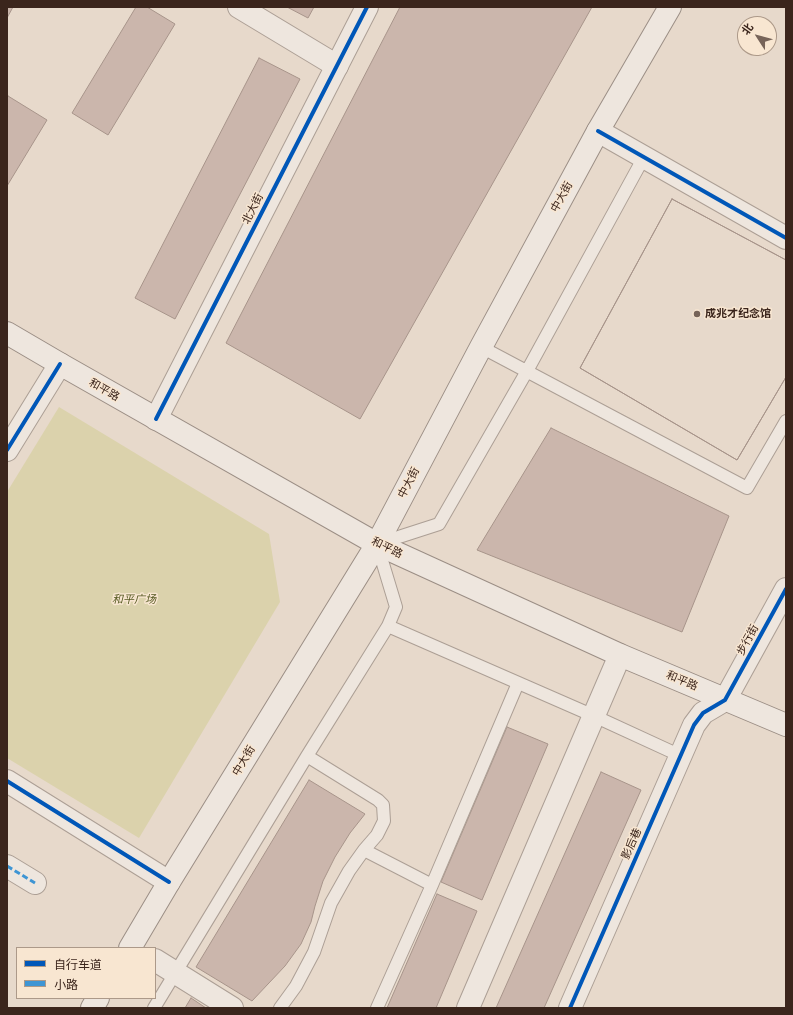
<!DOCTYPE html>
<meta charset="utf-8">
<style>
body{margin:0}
#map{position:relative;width:793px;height:1015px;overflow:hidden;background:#e7d9cb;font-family:Bitter,"Noto Sans SC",serif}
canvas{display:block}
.frame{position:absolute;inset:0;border:8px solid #3b251c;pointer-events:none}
.legend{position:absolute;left:16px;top:947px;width:140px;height:52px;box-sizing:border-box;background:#f8e6d1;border:1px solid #ac9989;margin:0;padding:5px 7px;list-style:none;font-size:12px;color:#3b251c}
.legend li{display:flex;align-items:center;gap:8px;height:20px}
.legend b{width:20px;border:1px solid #ac9989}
.north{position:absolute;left:737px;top:16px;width:40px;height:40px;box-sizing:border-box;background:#f8e6d1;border:1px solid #ac9989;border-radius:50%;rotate:306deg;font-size:11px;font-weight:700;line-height:16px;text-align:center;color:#3b251c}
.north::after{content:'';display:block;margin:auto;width:14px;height:18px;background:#776459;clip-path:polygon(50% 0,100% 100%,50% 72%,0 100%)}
</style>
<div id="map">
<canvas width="793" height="1015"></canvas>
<div class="frame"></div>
<ul class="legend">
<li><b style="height:5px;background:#0057b8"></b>自行车道</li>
<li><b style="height:5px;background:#3e95d4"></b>小路</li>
</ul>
<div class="north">北</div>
</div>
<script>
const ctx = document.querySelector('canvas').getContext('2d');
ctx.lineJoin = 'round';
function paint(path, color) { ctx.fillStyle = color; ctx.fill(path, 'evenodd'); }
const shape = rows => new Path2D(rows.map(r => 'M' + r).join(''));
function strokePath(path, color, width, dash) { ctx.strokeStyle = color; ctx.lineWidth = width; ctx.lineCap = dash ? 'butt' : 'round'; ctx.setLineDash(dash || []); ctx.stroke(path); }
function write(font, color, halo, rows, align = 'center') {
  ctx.font = font + ' Bitter,"Noto Sans SC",serif'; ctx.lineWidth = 3; ctx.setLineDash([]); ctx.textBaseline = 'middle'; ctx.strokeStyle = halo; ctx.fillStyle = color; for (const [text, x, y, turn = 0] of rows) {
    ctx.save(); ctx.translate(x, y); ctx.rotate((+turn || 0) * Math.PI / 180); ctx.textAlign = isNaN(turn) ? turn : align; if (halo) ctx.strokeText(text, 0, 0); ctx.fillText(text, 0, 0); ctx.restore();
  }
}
const green = shape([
 [59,407,269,534,280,602,139,838,7,758,7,492]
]);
const building = shape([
 [7,7,13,7,7,18,7,7],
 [136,7,147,7,175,24,108,135,72,113,136,7],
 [287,7,314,7,308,18,287,7],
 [400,7,592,7,360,419,226,343,400,7],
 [259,58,300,79,175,319,135,298,259,58],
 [8,96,47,120,7,186,7,97,8,96],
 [672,199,786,260,786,377,737,460,580,368,672,199],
 [672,199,786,260,786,377,737,460,580,368,672,199],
 [551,428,729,516,682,632,477,550,551,428],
 [507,727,548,744,482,900,441,882,507,727],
 [601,772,641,790,544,1008,496,1008,601,772],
 [309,780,365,814,350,833,335,857,323,881,315,906,311,922,301,944,285,966,252,1001,196,967,309,780],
 [437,894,477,911,436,1008,387,1008,437,894],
 [191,998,206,1008,185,1008,191,998]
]);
const service = shape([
 [481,347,747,488,786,421],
 [388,626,594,716,681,756],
 [364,850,432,885],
 [154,1008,307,756,388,626,396,607,377,544,439,524,527,371,644,157],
 [280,1008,296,986,314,952,331,903,349,871,364,850,377,835,384,821,383,805,378,800,307,756],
 [377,1008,432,885,518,683]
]);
const minor = shape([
 [239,7,337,66],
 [598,131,786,238],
 [7,450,60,364],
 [7,781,169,882],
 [7,866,35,883],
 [155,960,232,1008],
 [468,1008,620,655],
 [570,1008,694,725,703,713,725,700,786,589]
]);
const tertiary = shape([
 [156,419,367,7]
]);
const secondary = shape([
 [7,333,60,364,377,544,620,655,786,725],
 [130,948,169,882,377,544,481,347,598,131,670,7],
 [92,1008,98,998]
]);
const quiet = shape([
 [7,866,35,883]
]);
const cycleway = shape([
 [598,131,786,238],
 [156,419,367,7],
 [7,450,60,364],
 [7,781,169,882],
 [570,1008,694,725,703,713,725,700,786,589]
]);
const markers = [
 [697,314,4,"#776459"]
];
const streetNames = [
 ["中大街",562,197,-61],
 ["北大街",253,209,-63],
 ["和平路",104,390,30],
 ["中大街",409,483,-62],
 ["和平路",387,548,26],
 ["步行街",748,640,-61],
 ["和平路",682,681,23],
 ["中大街",244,761,-59],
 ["影后巷",632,844,-66]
];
const poiNames = [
 ["成兆才纪念馆",705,314]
];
const parkNames = [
 ["和平广场",134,600]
];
paint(green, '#dbd2ac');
paint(building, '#cbb6ac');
strokePath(building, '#a7948a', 1);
strokePath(service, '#ac9f95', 14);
strokePath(minor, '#ac9f95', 24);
strokePath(tertiary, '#ac9f95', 24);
strokePath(secondary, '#9b8e85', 24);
strokePath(service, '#eee6de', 12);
strokePath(minor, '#eee6de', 22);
strokePath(tertiary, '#eee6de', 22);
strokePath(secondary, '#eee6de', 22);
strokePath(quiet, '#3e95d4', 3, [6, 3]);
strokePath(cycleway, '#0057b8', 4);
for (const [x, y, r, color] of markers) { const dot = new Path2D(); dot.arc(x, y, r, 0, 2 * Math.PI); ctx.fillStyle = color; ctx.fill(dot); strokePath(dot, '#f8e6d1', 1.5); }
write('11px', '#3b251c', '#f8e6d1', streetNames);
write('bold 11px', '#3b251c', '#f8e6d1', poiNames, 'left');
write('italic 11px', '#555921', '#f8e6d1', parkNames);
</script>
